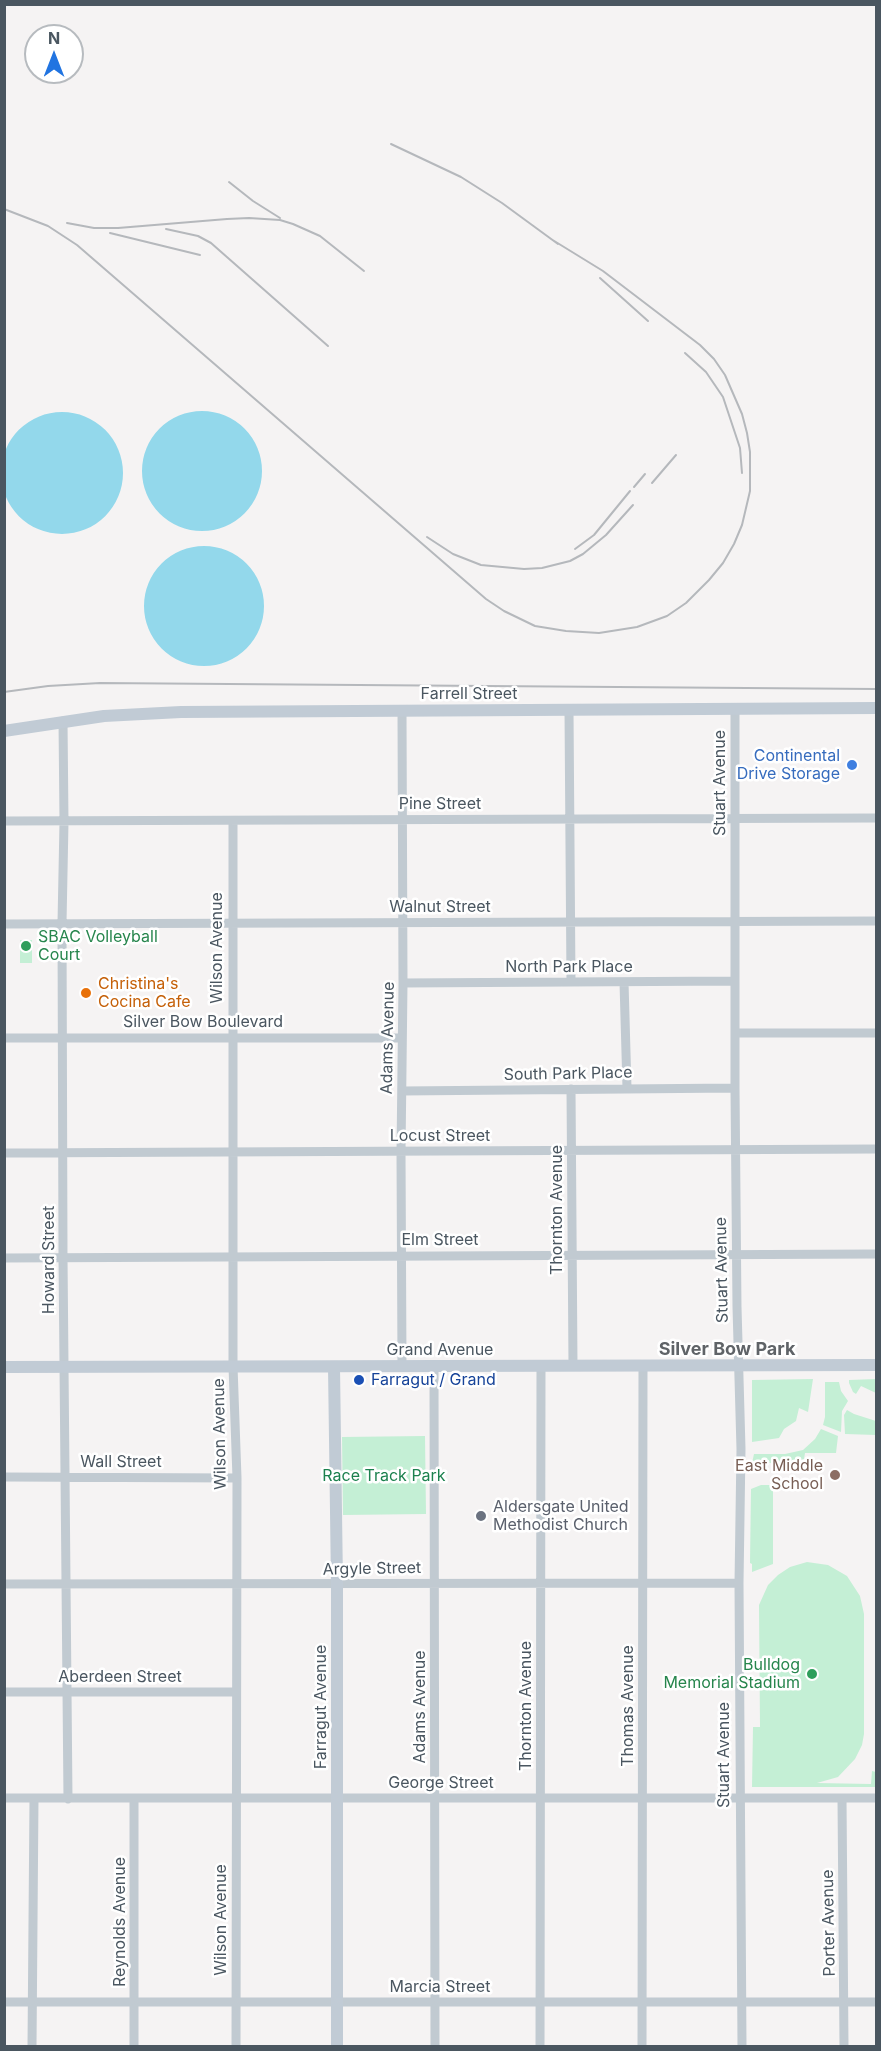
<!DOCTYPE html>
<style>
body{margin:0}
#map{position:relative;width:881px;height:2051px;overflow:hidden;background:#f5f3f3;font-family:Inter,sans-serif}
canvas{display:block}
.frame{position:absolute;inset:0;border:6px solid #4a5660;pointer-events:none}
.north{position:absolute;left:24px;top:24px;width:60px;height:60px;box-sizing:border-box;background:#fff;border:2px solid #b7bbbf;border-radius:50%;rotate:0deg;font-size:16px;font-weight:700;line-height:24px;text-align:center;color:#4a5660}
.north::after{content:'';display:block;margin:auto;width:21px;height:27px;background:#2174e1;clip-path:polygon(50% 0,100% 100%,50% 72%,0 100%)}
</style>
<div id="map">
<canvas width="881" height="2051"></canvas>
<div class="frame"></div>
<div class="north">N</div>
</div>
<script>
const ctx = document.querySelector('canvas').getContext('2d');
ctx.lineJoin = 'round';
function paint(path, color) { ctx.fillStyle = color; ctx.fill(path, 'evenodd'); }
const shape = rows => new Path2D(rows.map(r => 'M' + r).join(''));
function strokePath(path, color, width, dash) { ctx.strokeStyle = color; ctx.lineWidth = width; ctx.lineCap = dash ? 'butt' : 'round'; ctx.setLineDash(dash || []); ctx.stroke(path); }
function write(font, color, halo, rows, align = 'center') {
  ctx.font = font + ' Inter,sans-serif'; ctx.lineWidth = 5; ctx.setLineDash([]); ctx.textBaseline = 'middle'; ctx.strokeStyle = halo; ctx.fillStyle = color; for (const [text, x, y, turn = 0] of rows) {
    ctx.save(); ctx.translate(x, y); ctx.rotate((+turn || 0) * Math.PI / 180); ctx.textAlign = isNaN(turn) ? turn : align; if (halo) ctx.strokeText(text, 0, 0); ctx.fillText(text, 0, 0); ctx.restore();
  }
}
const green = shape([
 [20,940,32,940,32,963,20,963],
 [813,1379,808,1412,799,1408,796,1421,784,1429,779,1438,752,1442,752,1380],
 [876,1379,876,1393,861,1386,856,1394,853,1392,849,1383,849,1380],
 [825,1382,839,1382,841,1391,848,1401,842,1411,841,1432,823,1425,825,1417],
 [847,1410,854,1414,876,1421,876,1435,845,1434,844,1415],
 [821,1429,838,1436,836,1453,805,1453,804,1459,791,1463,752,1463,754,1454,785,1454,803,1450,815,1439],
 [425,1436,426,1514,343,1515,342,1437],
 [761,1485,773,1485,773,1564,752,1572,752,1564,750,1563,751,1489],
 [807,1562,828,1565,847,1576,860,1596,864,1614,864,1734,862,1745,855,1759,838,1777,817,1783,871,1784,872,1771,876,1772,876,1787,752,1787,753,1727,760,1727,759,1605,768,1585,778,1575,790,1567]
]);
const water = shape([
 '142 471a60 60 0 1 1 120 0a60 60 0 1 1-120 0Z',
 '1 473a61 61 0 1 1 122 0a61 61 0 1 1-122 0Z',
 '144 606a60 60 0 1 1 120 0a60 60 0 1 1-120 0Z'
]);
const street = shape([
 [735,708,735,1088,737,1307,741,1449,739,1583,742,2046],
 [569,710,571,982],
 [63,721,64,822,62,923,63,1257,68,1799],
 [4,821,876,818],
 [233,821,233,1366,237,1478,236,2046],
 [4,924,876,921],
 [624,982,627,1088],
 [403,983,735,981],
 [735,1033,876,1033],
 [4,1038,402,1038],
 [571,1089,573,1366],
 [402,1091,735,1088],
 [4,1153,876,1149],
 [4,1258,876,1254],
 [402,1366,401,1152,403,983,402,711],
 [434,1367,435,2046],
 [4,1477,237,1478],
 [4,1584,739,1583],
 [4,1692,236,1692],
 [4,1798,876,1798],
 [134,1798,134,2046],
 [842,1798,844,2046],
 [4,2002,876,2002],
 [32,2046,34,1798],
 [540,2046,541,1366],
 [642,2046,643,1366]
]);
const secondary = shape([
 [4,731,104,716,181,712,876,708],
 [4,1367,876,1365],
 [334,1367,337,1584,337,2046]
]);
const rail = shape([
 [391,144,461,177,502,203,558,244],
 [229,182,253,201,280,218],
 [4,209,48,226,77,245,486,599,504,611,535,626,566,631,599,633,637,627,667,616,686,603,709,580,723,563,734,544,742,525,750,491,750,452,747,433,742,414,725,375,714,359,700,345,603,271,551,239],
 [67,223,94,228,118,228,227,219,249,218,280,220,293,224,320,236,364,271],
 [166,229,198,236,211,243,328,346],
 [110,233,200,255],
 [600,278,648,321],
 [685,353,706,372,723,397,740,448,742,473],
 [652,483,676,455],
 [634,487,645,474],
 [427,537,453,554,481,565,524,569,542,568,570,561,583,554,606,535,633,505],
 [575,549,594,535,630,491],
 [4,692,48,686,100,683,876,689]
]);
const markers = [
 [852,765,6,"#3f7fe0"],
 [26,946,6,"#2e9e5b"],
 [86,993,6,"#e8710a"],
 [359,1380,6,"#1a4fb4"],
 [835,1475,6,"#8d6e63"],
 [481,1516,6,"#6b7280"],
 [812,1674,6,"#2e9e5b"]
];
const streetNames = [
 ["Farrell Street",469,694],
 ["Stuart Avenue",720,783,-90],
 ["Pine Street",440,804],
 ["Walnut Street",440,907],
 ["Wilson Avenue",217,948,-90],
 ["North Park Place",569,967],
 ["Silver Bow Boulevard",203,1022],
 ["Adams Avenue",388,1038,-89],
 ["South Park Place",568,1074,-1],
 ["Locust Street",440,1136],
 ["Thornton Avenue",557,1210,-90],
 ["Elm Street",440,1240],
 ["Howard Street",49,1260,-90],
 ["Stuart Avenue",722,1270,-91],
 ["Grand Avenue",440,1350],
 ["Wilson Avenue",220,1434,-91],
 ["Wall Street",121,1462],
 ["Argyle Street",372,1569,-1],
 ["Aberdeen Street",120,1677],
 ["Thornton Avenue",526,1706,-90],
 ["Thomas Avenue",628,1706,-90],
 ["Farragut Avenue",321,1707,-90],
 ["Adams Avenue",420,1707,-90],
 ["Stuart Avenue",724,1755,-90],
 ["George Street",441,1783],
 ["Wilson Avenue",221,1920,-90],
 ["Reynolds Avenue",120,1922,-90],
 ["Porter Avenue",829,1923,-91],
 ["Marcia Street",440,1987]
];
const shopNames = [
 ["Continental",840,756],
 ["Drive Storage",840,774]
];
const leisureNames = [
 ["SBAC Volleyball",38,937],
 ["Court",38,955],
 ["Bulldog",800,1665,"right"],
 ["Memorial Stadium",800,1683,"right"]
];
const foodNames = [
 ["Christina's",98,984],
 ["Cocina Cafe",98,1002]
];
const transitNames = [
 ["Farragut / Grand",371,1380]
];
const educationNames = [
 ["East Middle",823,1466],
 ["School",823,1484]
];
const parkNames = [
 ["Race Track Park",384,1476]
];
const worshipNames = [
 ["Aldersgate United",493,1507],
 ["Methodist Church",493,1525]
];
const neighbourhoodNames = [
 ["Silver Bow Park",727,1350]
];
paint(green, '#c4efd5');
paint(water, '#93d8eb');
strokePath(street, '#c1cad1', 9);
strokePath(secondary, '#c1cbd5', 12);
strokePath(rail, '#b5b8bc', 2);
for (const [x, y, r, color] of markers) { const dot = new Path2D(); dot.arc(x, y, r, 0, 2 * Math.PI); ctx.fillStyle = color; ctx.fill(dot); strokePath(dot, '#fff', 2); }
write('16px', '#4a5660', '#fff', streetNames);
write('16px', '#366cbe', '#fff', shopNames, 'right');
write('16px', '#27864d', '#fff', leisureNames, 'left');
write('16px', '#c56008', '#fff', foodNames, 'left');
write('16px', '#164399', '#fff', transitNames, 'left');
write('16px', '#785e54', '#fff', educationNames, 'right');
write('16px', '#1b814e', '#fff', parkNames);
write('16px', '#5b616d', '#fff', worshipNames, 'left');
write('bold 18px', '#5f6367', '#fff', neighbourhoodNames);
</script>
